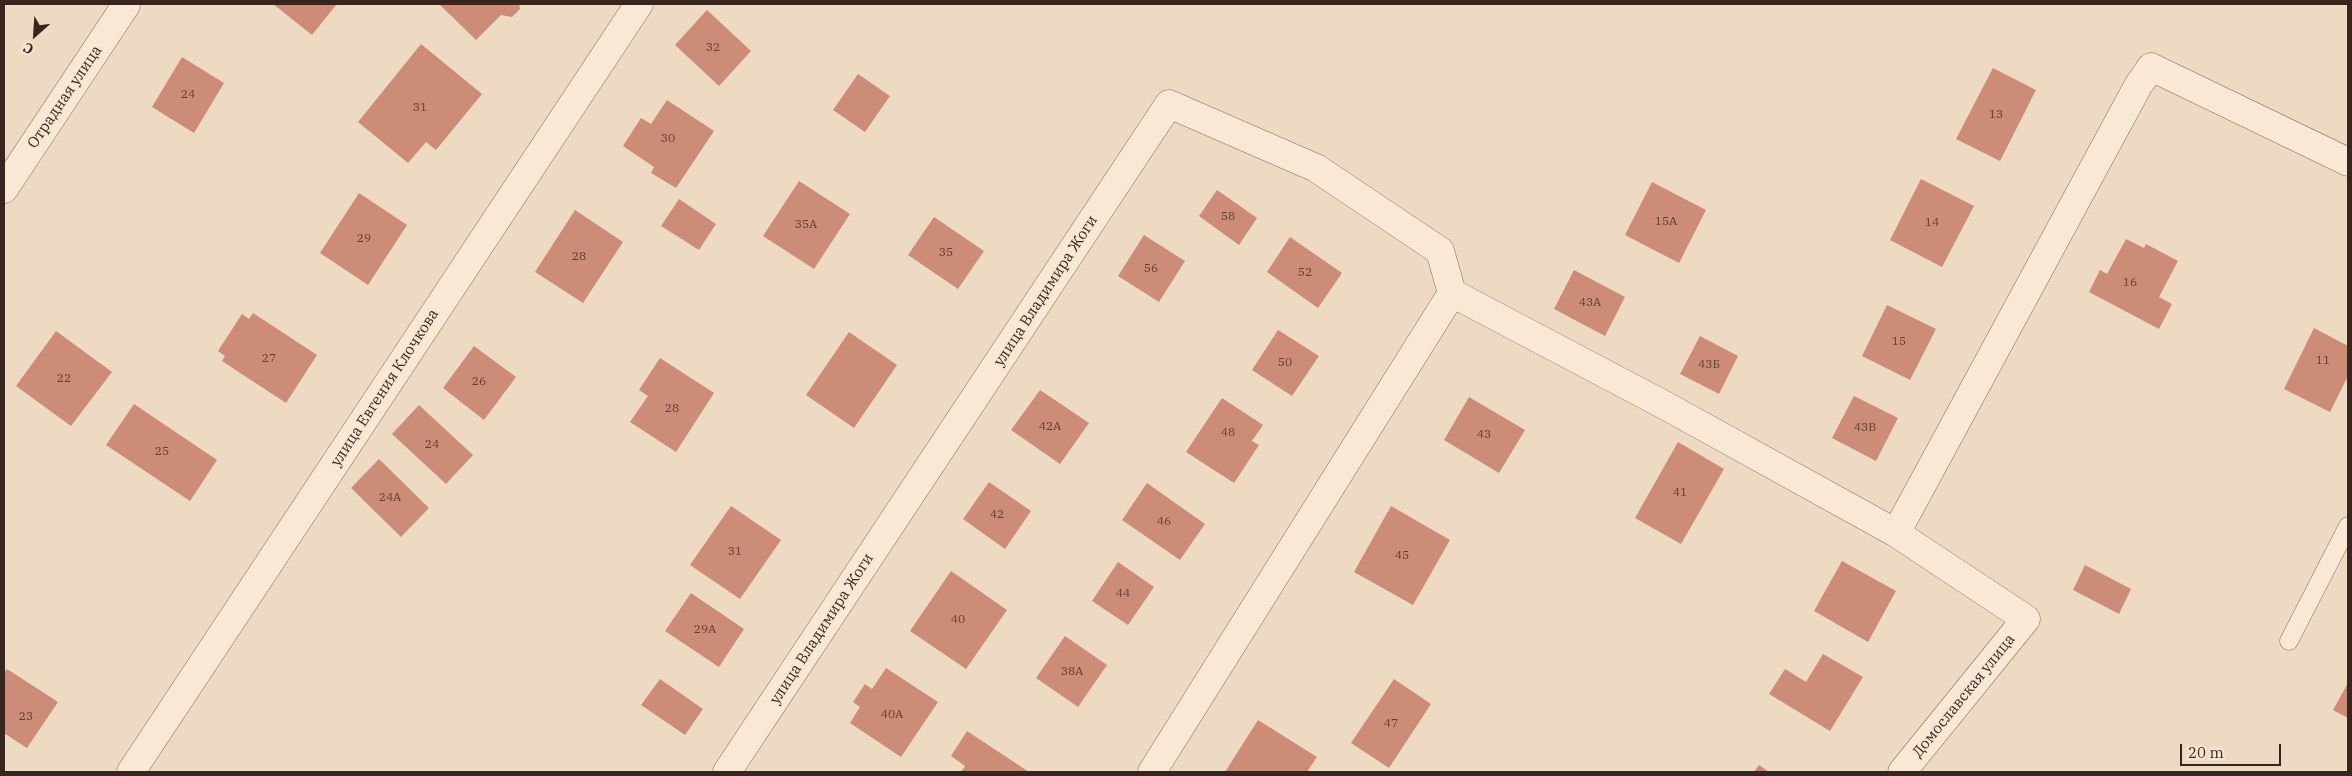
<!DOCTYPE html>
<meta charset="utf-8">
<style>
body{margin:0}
#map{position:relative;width:2352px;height:776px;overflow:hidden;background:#eed9c3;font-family:"IBM Plex Serif",serif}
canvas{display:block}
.frame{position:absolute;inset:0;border:5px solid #38261e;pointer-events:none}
.north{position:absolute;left:10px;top:10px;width:50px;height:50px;-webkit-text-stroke:4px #f6e5d2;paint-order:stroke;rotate:206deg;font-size:14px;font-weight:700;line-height:20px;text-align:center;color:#38261e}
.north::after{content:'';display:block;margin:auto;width:18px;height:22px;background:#38261e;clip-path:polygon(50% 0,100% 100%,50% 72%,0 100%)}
.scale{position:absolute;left:2180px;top:744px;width:101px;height:22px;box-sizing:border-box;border:2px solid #38261e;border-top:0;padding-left:6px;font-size:15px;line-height:18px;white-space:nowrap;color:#38261e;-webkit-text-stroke:4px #f6e5d2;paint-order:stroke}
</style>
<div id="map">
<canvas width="2352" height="776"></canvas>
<div class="frame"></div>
<div class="north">С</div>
<div class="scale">20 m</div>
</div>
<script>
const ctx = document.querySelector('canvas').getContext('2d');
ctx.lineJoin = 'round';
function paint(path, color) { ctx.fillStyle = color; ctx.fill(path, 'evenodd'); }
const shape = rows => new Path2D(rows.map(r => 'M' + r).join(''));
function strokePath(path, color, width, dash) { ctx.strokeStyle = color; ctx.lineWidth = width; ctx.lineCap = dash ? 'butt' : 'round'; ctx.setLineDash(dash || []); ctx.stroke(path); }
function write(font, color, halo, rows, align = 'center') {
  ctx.font = font + ' "IBM Plex Serif",serif'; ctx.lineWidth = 4; ctx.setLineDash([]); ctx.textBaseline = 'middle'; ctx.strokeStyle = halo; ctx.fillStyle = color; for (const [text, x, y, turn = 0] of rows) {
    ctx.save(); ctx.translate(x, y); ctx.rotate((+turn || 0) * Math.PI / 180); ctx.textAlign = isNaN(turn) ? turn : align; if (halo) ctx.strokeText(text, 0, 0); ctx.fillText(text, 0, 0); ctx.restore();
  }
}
const building = shape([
 [273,4,337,4,312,35],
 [439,4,519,4,520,9,512,17,501,15,476,40],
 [707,10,751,51,719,86,675,45],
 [421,44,482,94,436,150,426,142,408,163,358,122],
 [182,57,224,83,194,133,152,107],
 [1993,68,2036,90,2000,161,1956,139],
 [858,74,890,96,865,132,833,110],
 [667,100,714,131,676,188,651,173,654,167,623,146,641,118,651,124],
 [1921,179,1974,206,1942,267,1890,240],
 [799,181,850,214,814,269,763,236],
 [1652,182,1706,210,1679,263,1625,235],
 [1217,190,1257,218,1239,245,1199,216],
 [359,193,407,225,368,285,320,253],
 [679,199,716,224,699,250,661,226],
 [575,210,623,242,583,303,535,272],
 [934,217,984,251,958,289,908,255],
 [1144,235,1185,261,1159,302,1118,276],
 [1290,237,1342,273,1318,308,1267,272],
 [2126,239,2144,248,2146,244,2178,261,2159,297,2172,304,2159,329,2089,292,2100,270,2107,274],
 [1574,270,1625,297,1605,336,1554,309],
 [1887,305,1936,329,1910,380,1862,356],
 [253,313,317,355,286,403,222,361,225,356,218,351,242,314,249,319],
 [2314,328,2348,346,2348,376,2330,412,2284,389],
 [1278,330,1319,356,1292,396,1252,370],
 [56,331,112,372,71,426,16,386],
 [849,332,897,365,854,428,806,395],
 [1700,336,1738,356,1719,394,1680,374],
 [474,346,516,377,484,420,443,388],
 [660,358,714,393,676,452,630,422,648,396,639,390],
 [1040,390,1089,423,1060,464,1011,430],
 [1854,396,1898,418,1876,461,1832,438],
 [1469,397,1525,430,1499,473,1444,440],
 [1222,398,1263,425,1252,441,1259,445,1234,483,1186,452],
 [134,404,217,460,190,501,106,445],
 [419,405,473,455,446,484,392,434],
 [1678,442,1724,469,1681,544,1635,518],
 [379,459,429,508,401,537,351,488],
 [989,482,1031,511,1005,549,963,519],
 [1147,483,1205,524,1180,560,1122,520],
 [731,506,781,540,740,599,690,565],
 [1391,506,1450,540,1413,605,1354,572],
 [1842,561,1896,591,1868,642,1814,611],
 [1118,562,1154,587,1128,625,1092,601],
 [2085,565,2131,589,2119,614,2073,590],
 [951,571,1007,610,966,669,910,631],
 [691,593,744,629,719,667,665,631],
 [1065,636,1107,665,1078,707,1036,678],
 [1823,654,1863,677,1830,731,1769,694,1785,669,1806,682],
 [886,668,938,702,901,757,850,723,860,707,853,702,865,684,872,689],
 [7,669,58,702,27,748,4,733,4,673],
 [660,679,703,709,685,735,641,705],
 [1394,679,1431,704,1389,768,1351,743],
 [2348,683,2348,718,2333,710],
 [1258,720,1317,757,1307,772,1225,772],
 [967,731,1029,772,961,772,965,766,951,756],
 [1759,765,1769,772,1754,772]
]);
const service = shape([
 [2289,641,2348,526]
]);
const minor = shape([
 [4,189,126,5],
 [1896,533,2138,86,2151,67,2348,162],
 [131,772,639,4],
 [727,772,1169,104,1316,168,1440,251,1452,293],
 [1152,772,1452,293,1668,407,1896,533,2026,619,1902,772]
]);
const numberNames = [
 ["32",713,48],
 ["24",188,95],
 ["31",420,108],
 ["13",1996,115],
 ["30",668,139],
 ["58",1228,217],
 ["15А",1666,222],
 ["14",1932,223],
 ["35А",806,225],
 ["29",364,239],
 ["35",946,253],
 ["28",579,257],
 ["56",1151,269],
 ["52",1305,273],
 ["16",2130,283],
 ["43А",1590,303],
 ["15",1899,342],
 ["27",269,359],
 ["11",2323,361],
 ["50",1285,363],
 ["43Б",1709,365],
 ["22",64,379],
 ["26",479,382],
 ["28",672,409],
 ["42А",1050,427],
 ["43В",1865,428],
 ["48",1228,433],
 ["43",1484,435],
 ["24",432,445],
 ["25",162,452],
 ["41",1680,493],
 ["24А",390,498],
 ["42",997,515],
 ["46",1164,522],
 ["31",735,552],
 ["45",1402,556],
 ["44",1123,594],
 ["40",958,620],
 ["29А",705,630],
 ["38А",1072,672],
 ["40А",892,715],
 ["23",26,717],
 ["47",1391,724]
];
const streetNames = [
 ["Отрадная улица",65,97,-56],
 ["улица Владимира Жоги",1046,291,-57],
 ["улица Евгения Клочкова",385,388,-57],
 ["улица Владимира Жоги",822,629,-57],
 ["Домославская улица",1964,696,-51]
];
paint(building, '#cd8c78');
strokePath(service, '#886a59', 19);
strokePath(minor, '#886a59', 29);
strokePath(service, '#f9e8d6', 18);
strokePath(minor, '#f9e8d6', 28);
write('12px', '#5d4034', null, numberNames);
write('15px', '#38261e', '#f6e5d2', streetNames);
</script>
